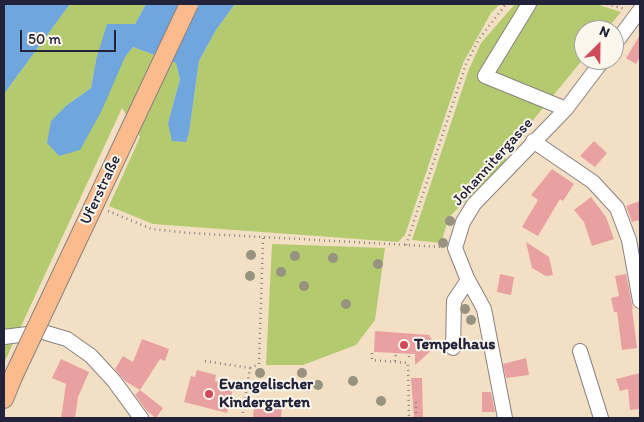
<!DOCTYPE html>
<meta charset="utf-8">
<style>
body{margin:0}
#map{position:relative;width:644px;height:422px;overflow:hidden;background:#f3e0c4;font-family:Itim,sans-serif}
canvas{display:block}
.frame{position:absolute;inset:0;border:5px solid #22223b;pointer-events:none}
.north{position:absolute;left:574px;top:20px;width:50px;height:50px;box-sizing:border-box;background:#fbf7ec;border:1px solid #a4a2a5;border-radius:50%;rotate:23deg;font-size:14px;font-weight:700;line-height:20px;text-align:center;color:#22223b}
.north::after{content:'';display:block;margin:auto;width:18px;height:22px;background:#d1495b;clip-path:polygon(50% 0,100% 100%,50% 72%,0 100%)}
.scale{position:absolute;left:20px;top:30px;width:96px;height:22px;box-sizing:border-box;border:2px solid #22223b;border-top:0;padding-left:6px;font-size:15px;line-height:18px;white-space:nowrap;color:#22223b;-webkit-text-stroke:4px #fbf7ec;paint-order:stroke}
</style>
<div id="map">
<canvas width="644" height="422"></canvas>
<div class="frame"></div>
<div class="north">N</div>
<div class="scale">50 m</div>
</div>
<script>
const ctx = document.querySelector('canvas').getContext('2d');
ctx.lineJoin = 'round';
function paint(path, color) { ctx.fillStyle = color; ctx.fill(path, 'evenodd'); }
const shape = rows => new Path2D(rows.map(r => 'M' + r).join(''));
function strokePath(path, color, width, dash) { ctx.strokeStyle = color; ctx.lineWidth = width; ctx.lineCap = dash ? 'butt' : 'round'; ctx.setLineDash(dash || []); ctx.stroke(path); }
function write(font, color, halo, rows, align = 'center') {
  ctx.font = font + ' Itim,sans-serif'; ctx.lineWidth = 4; ctx.setLineDash([]); ctx.textBaseline = 'middle'; ctx.strokeStyle = halo; ctx.fillStyle = color; for (const [text, x, y, turn = 0] of rows) {
    ctx.save(); ctx.translate(x, y); ctx.rotate((+turn || 0) * Math.PI / 180); ctx.textAlign = isNaN(turn) ? turn : align; if (halo) ctx.strokeText(text, 0, 0); ctx.fillText(text, 0, 0); ctx.restore();
  }
}
const green = shape([
 [70,4,146,4,135,24,96,60,91,88,67,105,47,143,133,47,176,63,180,79,168,123,189,133,199,61,216,30,235,4,500,4,491,13,463,63,405,235,398,242,153,224,109,206,140,137,122,108,4,363,4,94],
 [515,4,596,4,621,12,606,30,584,30,584,58,530,124,500,155,508,160,449,217,441,243,412,240,469,69,481,43],
 [272,244,385,248,375,320,356,345,303,365,266,365]
]);
const water = shape([
 [4,4,70,4,4,94],
 [146,4,235,4,216,30,199,61,189,133,186,142,172,141,168,123,180,79,176,63,133,47,125,57,102,110,80,150,59,156,47,143,51,121,67,105,91,88,96,60,107,24,135,24]
]);
const building = shape([
 [640,35,640,56,636,64,626,58],
 [594,141,607,153,595,167,580,156],
 [552,169,574,184,563,201,560,199,538,236,522,227,538,200,531,195],
 [591,197,606,217,614,239,592,246,584,222,574,210],
 [640,201,640,220,632,222,626,206],
 [526,242,549,257,553,275,546,276,532,268],
 [500,274,514,277,511,295,497,292],
 [626,274,633,309,632,309,637,348,622,350,617,312,614,312,611,298,619,296,615,276],
 [375,331,429,335,433,341,433,349,415,365,415,354,374,352],
 [142,339,169,349,165,361,160,359,140,390,125,381,115,369,123,356,133,362],
 [526,358,529,375,506,378,503,364],
 [61,359,89,372,78,397,75,418,61,418,66,384,52,378],
 [197,370,216,375,215,381,234,386,227,413,184,402,191,376,195,377],
 [640,373,640,409,630,410,628,389,620,391,616,379],
 [411,378,422,378,423,418,414,418],
 [140,390,163,408,156,418,147,411,135,395],
 [482,392,491,392,495,412,482,412],
 [254,405,282,406,281,418,253,418]
]);
const path = shape([
 [607,4,625,9],
 [108,211,152,229,189,233,444,247],
 [406,245,466,64,479,39,506,4],
 [372,353,372,360,408,363,409,418],
 [409,357,409,354],
 [205,361,250,368,242,418],
 [395,361,396,353],
 [250,368,259,364,263,238],
 [416,418,416,401]
]);
const minor = shape([
 [529,4,485,76,566,109],
 [614,45,640,10],
 [533,141,593,182,617,208,629,240,640,301],
 [4,337,43,332,67,339,91,356,114,381,141,418],
 [453,348,454,301,468,280],
 [580,351,601,418],
 [505,418,484,309,467,278,455,248,463,222,474,204,566,109,603,60]
]);
const major = shape([
 [4,399,13,377]
]);
const majorBridge = shape([
 [13,377,189,4]
]);
const trees = [
 [450,221],
 [443,243],
 [251,255],
 [295,256],
 [333,258],
 [378,264],
 [281,272],
 [250,276],
 [304,286],
 [346,304],
 [465,309],
 [471,320],
 [260,373],
 [302,373],
 [353,381],
 [318,385],
 [381,401]
];
const markers = [
 [404,345,5,"#d1495b"],
 [209,394,5,"#d1495b"]
];
const streetNames = [
 ["Johannitergasse",493,162,-48],
 ["Uferstraße",101,190,-65]
];
const poiNames = [
 ["Tempelhaus",414,345],
 ["Evangelischer",219,385],
 ["Kindergarten",219,403]
];
paint(green, '#b4ca6e');
paint(water, '#70a6de');
paint(building, '#e8a1a0');
strokePath(minor, '#8a8180', 16);
strokePath(major, '#8a8180', 20);
strokePath(path, '#8a8180', 2.5, [1, 4]);
strokePath(minor, '#fff', 14);
strokePath(major, '#fbbb8d', 18);
strokePath(majorBridge, '#8a8180', 20, []);
strokePath(majorBridge, '#fbbb8d', 18);
ctx.fillStyle = '#989381';
for (const [x, y] of trees) { ctx.beginPath(); ctx.arc(x, y, 5, 0, 2 * Math.PI); ctx.fill(); }
for (const [x, y, r, color] of markers) { const dot = new Path2D(); dot.arc(x, y, r, 0, 2 * Math.PI); ctx.fillStyle = color; ctx.fill(dot); strokePath(dot, '#fbf7ec', 2); }
write('16px', '#22223b', '#fbf7ec', streetNames);
write('bold 16px', '#22223b', '#fbf7ec', poiNames, 'left');
</script>
